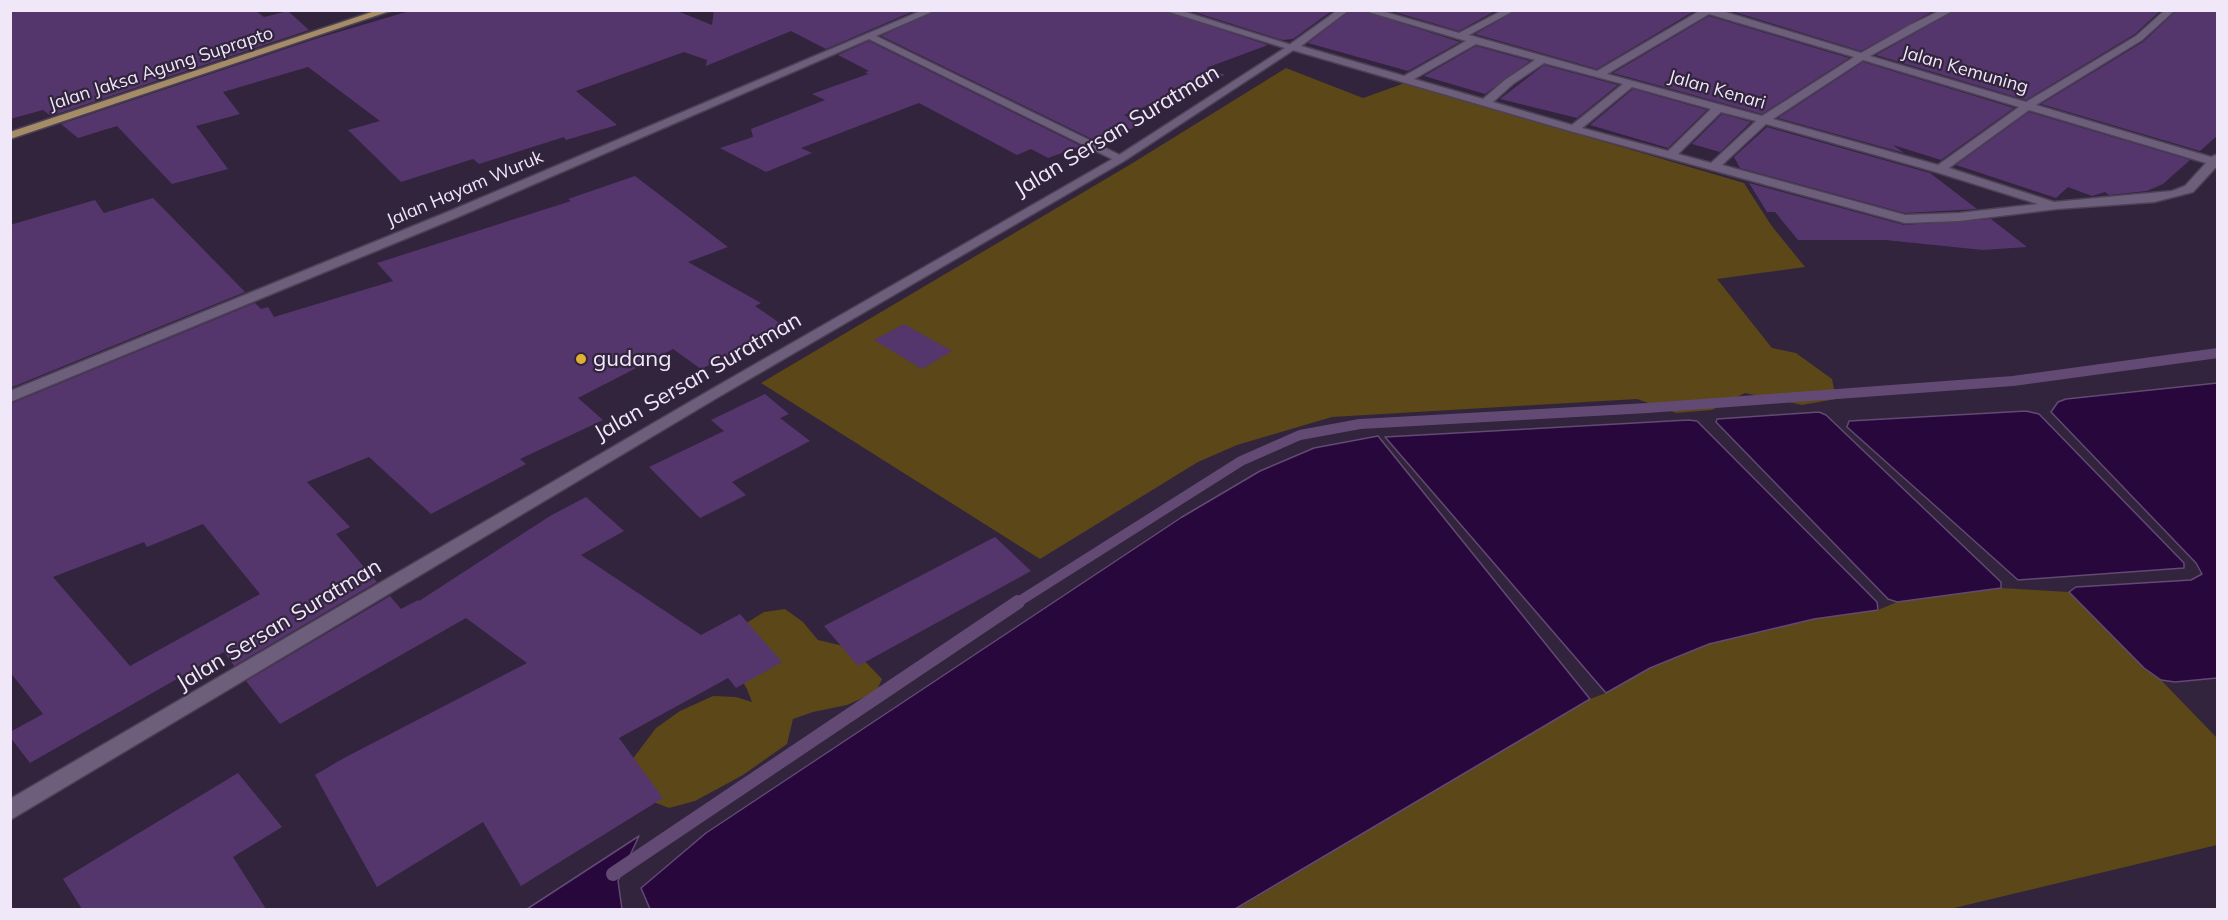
<!DOCTYPE html>
<style>
body{margin:0}
#map{position:relative;width:2228px;height:920px;overflow:hidden;background:#31243c;font-family:Mulish,sans-serif}
canvas{display:block}
.frame{position:absolute;inset:0;border:12px solid #f0e8f8;pointer-events:none}
</style>
<div id="map">
<canvas width="2228" height="920"></canvas>
<div class="frame"></div>
</div>
<script>
const ctx = document.querySelector('canvas').getContext('2d');
ctx.lineJoin = 'round';
function paint(path, color) { ctx.fillStyle = color; ctx.fill(path, 'evenodd'); }
const shape = rows => new Path2D(rows.map(r => 'M' + r).join(''));
function strokePath(path, color, width, dash) { ctx.strokeStyle = color; ctx.lineWidth = width; ctx.lineCap = dash ? 'butt' : 'round'; ctx.setLineDash(dash || []); ctx.stroke(path); }
function write(font, color, halo, rows, align = 'center') {
  ctx.font = font + ' Mulish,sans-serif'; ctx.lineWidth = 4.5; ctx.setLineDash([]); ctx.textBaseline = 'middle'; ctx.strokeStyle = halo; ctx.fillStyle = color; for (const [text, x, y, turn = 0] of rows) {
    ctx.save(); ctx.translate(x, y); ctx.rotate((+turn || 0) * Math.PI / 180); ctx.textAlign = isNaN(turn) ? turn : align; if (halo) ctx.strokeText(text, 0, 0); ctx.fillText(text, 0, 0); ctx.restore();
  }
}
const green = shape([
 [1286,68,1363,98,1405,83,1744,183,1771,225,1805,267,1717,279,1772,348,1796,353,1832,379,1836,399,1802,405,1745,393,1712,410,1676,413,1637,399,1332,417,1237,445,1198,462,1040,559,761,383,1131,164],
 [2001,588,2069,592,2144,668,2161,680,2217,738,2217,845,1950,909,1235,910,1590,699,1606,693,1650,668,1709,644,1814,619,1878,610,1897,602],
 [785,609,803,622,818,640,852,648,882,679,876,692,847,705,813,712,793,719,787,744,743,775,695,801,669,808,641,797,625,769,656,728,680,711,713,696,736,697,752,702,747,689,721,647,735,630,764,612]
]);
const water = shape([
 [2217,383,2217,678,2175,682,2161,680,2144,668,2069,592,2076,587,2191,580,2202,574,2196,563,2051,412,2058,402,2066,399,2217,383],
 [2026,411,2039,414,2184,563,2184,568,2018,580,1847,427,1849,421,2026,411],
 [1819,412,1826,415,2001,582,2001,588,1897,602,1888,599,1716,422,1717,419,1819,412],
 [1688,420,1697,421,1877,602,1878,610,1814,619,1709,644,1650,668,1606,693,1385,437,1688,420],
 [1378,436,1590,699,1235,909,650,909,641,888,706,833,1182,517,1260,471,1314,448,1378,436],
 [639,836,618,881,622,909,527,909,639,836]
]);
const streamFar2 = shape([
 [2213,354,2218,353]
]);
const streamFar1 = shape([
 [1015,604,1241,461,1300,435,1360,424,1648,408,2013,381,2218,353]
]);
const stream = shape([
 [613,874,1018,602]
]);
const building = shape([
 [10,10,255,10,264,17,288,11,309,30,51,116,43,110,10,119],
 [413,10,675,10,712,25,714,10,916,10,826,49,791,31,706,66,707,60,684,52,576,91,617,125,566,140,564,137,479,164,473,159,401,182,348,130,380,121,308,67,223,92,240,114,196,126,228,169,172,184,117,126,78,138,61,124,318,38],
 [938,10,1161,10,1268,45,1206,68,1225,75,1124,115,1142,125,1096,141,881,36],
 [1188,10,1333,10,1293,39,1282,40],
 [1351,10,1360,10,1460,42,1408,71,1308,43],
 [1388,10,1497,10,1459,31],
 [1517,10,1696,10,1597,69,1475,34],
 [1728,10,1935,10,1861,51],
 [1956,10,2161,10,2135,34,2026,100,1876,55],
 [2177,10,2217,10,2217,136,2200,151,2041,104,2143,42],
 [1709,16,1849,58,1762,114,1613,73],
 [869,41,1081,146,1048,158,1031,149,1017,155,919,103,801,148,812,153,766,172,720,148,753,137,751,129,825,100,812,94,868,74,865,72,869,71,838,55],
 [1476,46,1530,61,1485,94,1424,76],
 [1863,62,2014,108,1941,160,1893,145,1904,153,1778,118],
 [1544,65,1618,85,1577,118,1500,99],
 [1633,89,1707,110,1668,148,1590,125],
 [2029,112,2190,160,2163,184,2147,191,2109,195,2105,192,2092,196,2068,187,2056,198,1956,165],
 [1722,114,1751,122,1720,152,1692,144],
 [1767,127,1930,173,1977,209,1905,213,1740,168,1734,157],
 [635,176,728,247,688,262,761,303,755,306,787,328,701,369,673,349,578,398,603,420,520,459,526,464,431,514,369,457,307,482,350,527,336,534,377,582,234,666,224,652,30,763,10,737,10,732,43,714,10,672,10,404,255,303,261,309,268,307,274,317,393,281,377,263,571,201,568,199],
 [203,524,260,594,130,666,53,577,144,542,147,547],
 [1749,183,1904,225,1991,219,2027,247,1983,250,1885,240,1798,240,1775,212,1767,212],
 [153,198,245,292,10,388,10,225,95,200,104,213],
 [904,324,952,351,922,369,874,340],
 [765,394,789,414,780,418,810,441,732,482,746,495,700,518,649,467,724,431,711,420],
 [586,497,624,531,581,555,701,635,740,614,782,662,736,688,728,678,619,738,663,798,521,886,483,822,377,887,315,775,344,758,527,663,466,618,280,724,246,681,390,596,401,609,418,600,419,601,550,516],
 [995,537,1031,571,858,666,824,626],
 [238,773,282,827,233,857,266,909,82,909,63,879]
]);
const minor = shape([
 [1338,10,1349,10,1301,46,1404,76,1466,41,1362,10,1378,10,1459,33,1503,10,1515,10,1469,35,1597,71,1701,10,1719,10,1861,53,1910,25,1941,10,1954,10,1870,56,2026,102,2136,36,2165,10,2175,10,2142,40,2036,105,2211,157,2218,154,2218,165,2193,192,2154,202,2057,209,1959,221,1905,223,1570,131,1289,49,1289,45,1338,10],
 [1709,14,1854,57,1762,116,1607,74,1709,14],
 [1476,44,1535,60,1505,80,1483,99,1414,79,1476,44],
 [1863,60,2019,107,1938,165,1773,119,1863,60],
 [1544,63,1623,84,1572,125,1493,102,1513,84,1544,63],
 [1632,87,1711,109,1668,151,1582,128,1632,87],
 [2029,110,2206,163,2185,186,2172,191,2054,202,1949,168,2029,110],
 [1721,112,1756,121,1711,163,1678,154,1721,112],
 [1766,124,1936,172,2038,204,1959,213,1905,215,1722,165,1766,124],
 [872,34,1124,157,1126,159,1120,163,1116,161,869,39,869,35,872,34]
]);
const tertiary = shape([
 [923,10,936,10,458,217,10,402,10,391,450,211,923,10]
]);
const secondary = shape([
 [1163,10,1179,10,1298,47,1124,161,715,399,10,820,10,799,705,393,1116,157,1285,48,1163,10]
]);
const primary = shape([
 [378,10,393,10,10,139,10,132,378,10]
]);
const markers = [
 [581,359,6,"#e0b034"]
];
const farStreetnames = [
 ["Jalan Jaksa Agung Suprapto",161,69,-18],
 ["Jalan Kemuning",1965,70,16],
 ["Jalan Kenari",1717,90,16],
 ["Jalan Hayam Wuruk",465,189,-23]
];
const streetNames = [
 ["Jalan Sersan Suratman",1117,131,-31],
 ["Jalan Sersan Suratman",698,377,-30],
 ["Jalan Sersan Suratman",279,625,-31]
];
const poiNames = [
 ["gudang",593,359]
];
paint(green, '#5b4717');
paint(water, '#27073c');
strokePath(water, '#634a74', 1.5);
strokePath(streamFar2, '#634a74', 8);
strokePath(streamFar1, '#634a74', 10);
strokePath(stream, '#634a74', 14);
paint(building, '#54366d');
strokePath(minor, '#4d4156', 3);
strokePath(tertiary, '#4d4156', 3);
strokePath(secondary, '#4d4156', 3);
strokePath(primary, '#4d4156', 3);
paint(minor, '#6d5f7b');
paint(tertiary, '#6d5f7b');
paint(secondary, '#6d5f7b');
paint(primary, '#a68b67');
for (const [x, y, r, color] of markers) { const dot = new Path2D(); dot.arc(x, y, r, 0, 2 * Math.PI); ctx.fillStyle = color; ctx.fill(dot); strokePath(dot, '#31243c', 2); }
write('18px', '#f0e8f8', '#31243c', farStreetnames);
write('22px', '#f0e8f8', '#31243c', streetNames);
write('22px', '#f0e8f8', '#31243c', poiNames, 'left');
</script>
